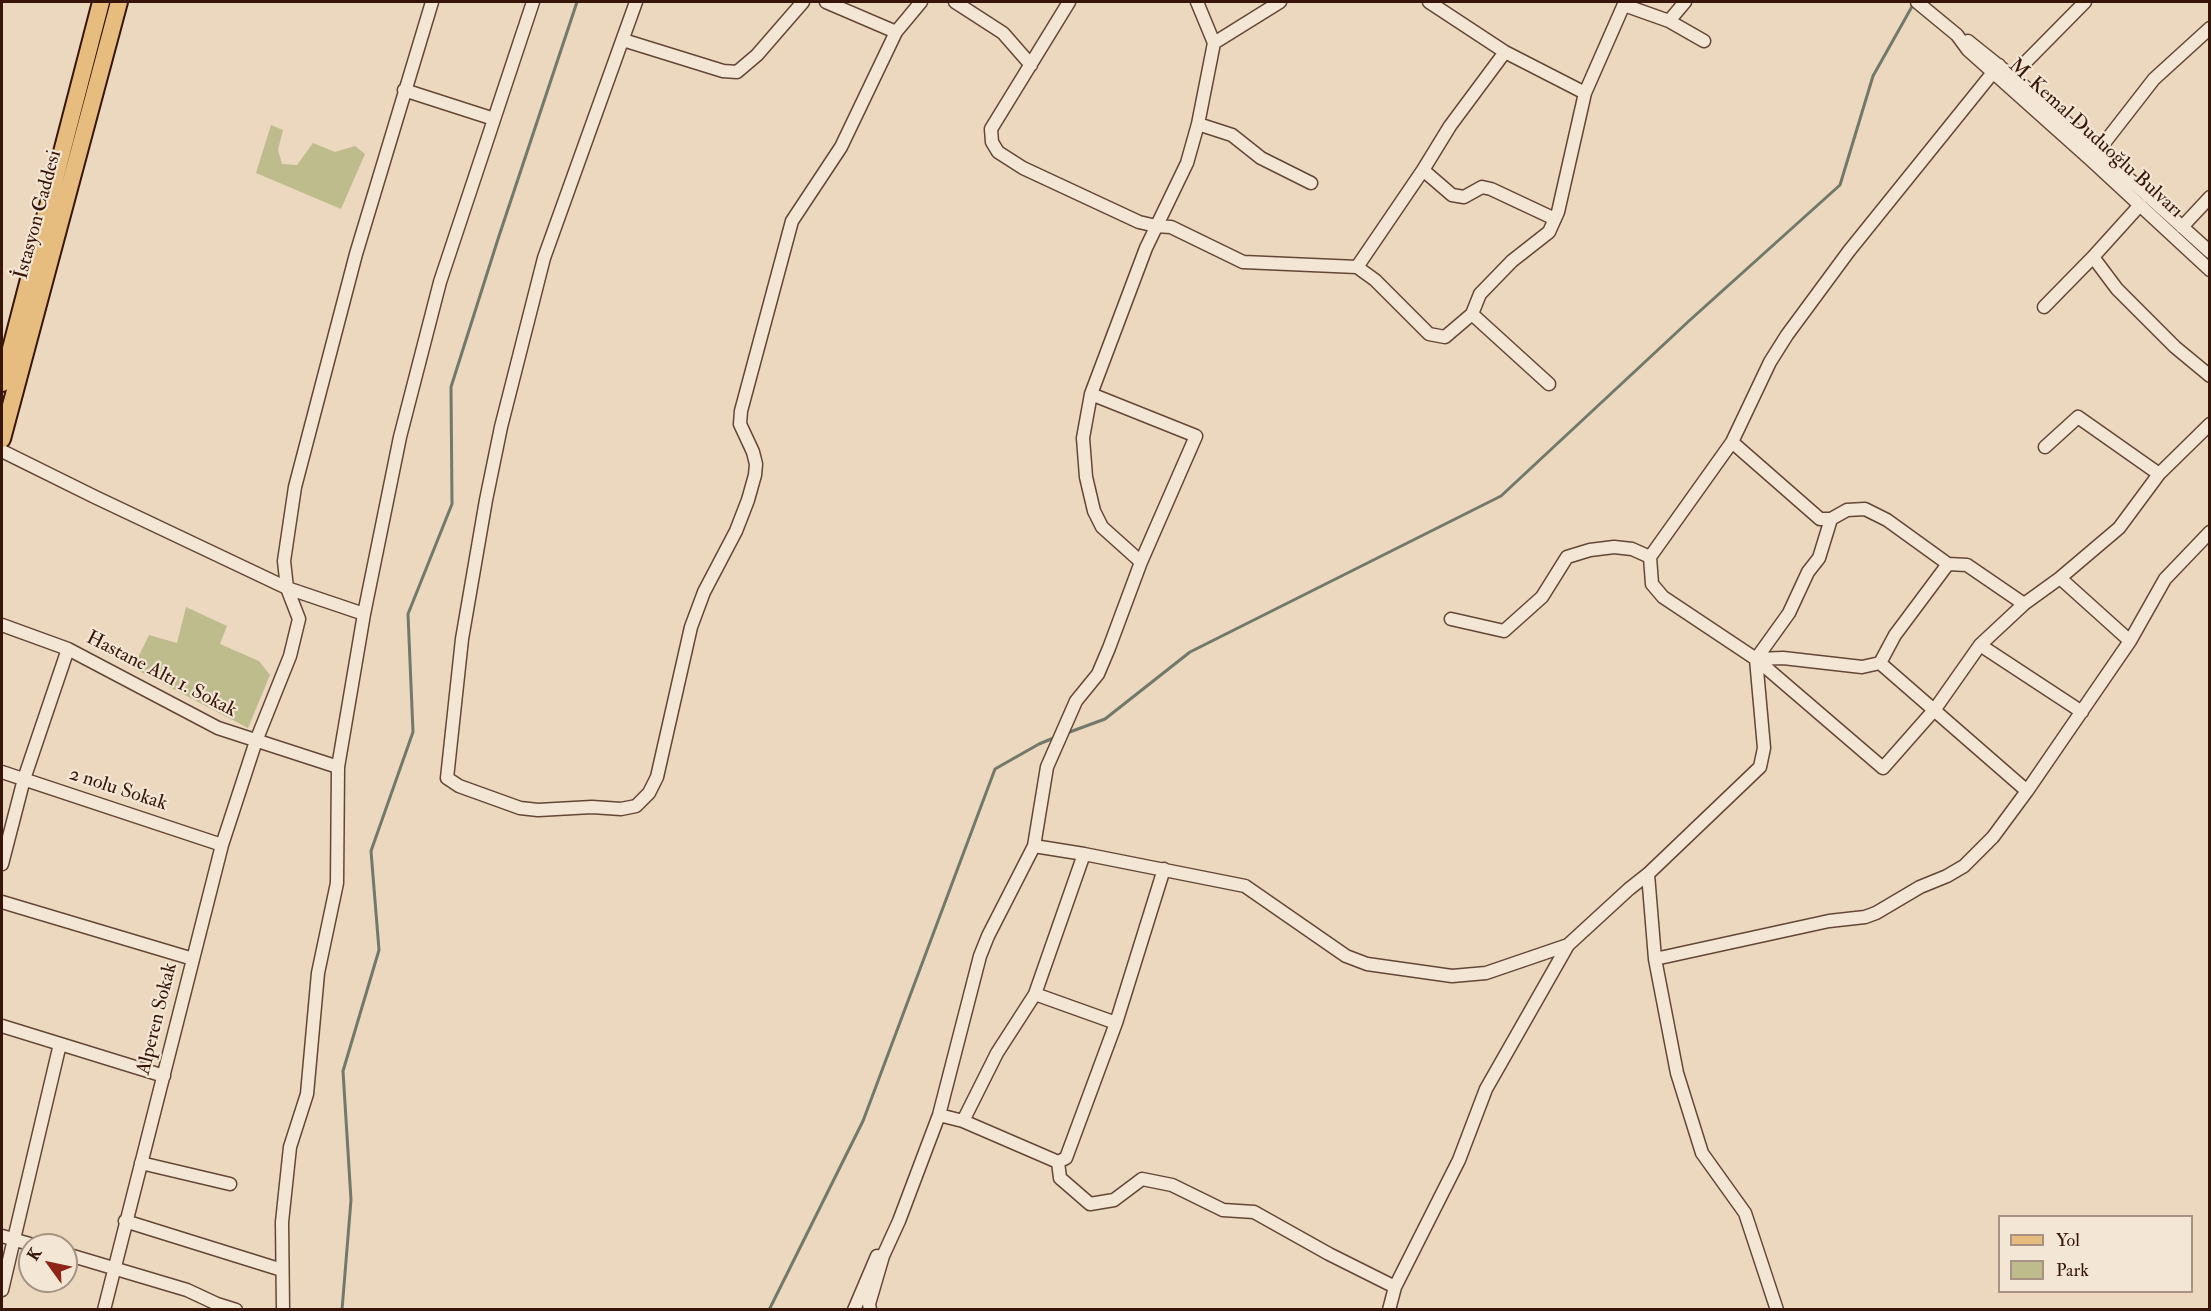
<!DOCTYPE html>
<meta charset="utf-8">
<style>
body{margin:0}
#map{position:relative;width:2211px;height:1311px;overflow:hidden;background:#ecd8be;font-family:"IM FELL Double Pica",serif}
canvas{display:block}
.frame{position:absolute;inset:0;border:3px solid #371508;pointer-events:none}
.legend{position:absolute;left:1998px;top:1215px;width:195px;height:78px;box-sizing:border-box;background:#f3e6d5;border:2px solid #a89283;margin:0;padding:8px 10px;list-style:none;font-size:18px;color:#371508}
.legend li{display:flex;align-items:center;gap:12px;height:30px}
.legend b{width:30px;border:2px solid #a89283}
.north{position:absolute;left:18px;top:1233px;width:60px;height:60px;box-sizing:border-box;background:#f3e6d5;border:2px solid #a89283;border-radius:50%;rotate:303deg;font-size:16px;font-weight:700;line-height:24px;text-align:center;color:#371508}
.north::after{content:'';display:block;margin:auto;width:21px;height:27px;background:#8f2418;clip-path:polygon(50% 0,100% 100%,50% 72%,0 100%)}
</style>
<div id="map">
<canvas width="2211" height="1311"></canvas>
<div class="frame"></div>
<ul class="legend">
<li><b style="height:8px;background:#e6bc7f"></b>Yol</li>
<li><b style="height:16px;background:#bebc8d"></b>Park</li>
</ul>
<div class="north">K</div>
</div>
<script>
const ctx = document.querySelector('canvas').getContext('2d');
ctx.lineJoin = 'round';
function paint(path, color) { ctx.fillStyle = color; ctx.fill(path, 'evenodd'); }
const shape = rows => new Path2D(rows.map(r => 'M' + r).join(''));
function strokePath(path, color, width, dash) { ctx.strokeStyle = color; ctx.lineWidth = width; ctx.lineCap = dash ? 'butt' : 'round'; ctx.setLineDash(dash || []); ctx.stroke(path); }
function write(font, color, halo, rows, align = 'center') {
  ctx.font = font + ' "IM FELL Double Pica",serif'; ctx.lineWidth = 4.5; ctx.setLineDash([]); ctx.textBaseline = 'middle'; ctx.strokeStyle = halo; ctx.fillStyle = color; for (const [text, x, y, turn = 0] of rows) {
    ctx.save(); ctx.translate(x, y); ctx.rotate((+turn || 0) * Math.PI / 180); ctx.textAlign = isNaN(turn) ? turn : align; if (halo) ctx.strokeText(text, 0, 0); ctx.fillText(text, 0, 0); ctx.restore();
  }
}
const green = shape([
 [271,125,283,130,278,150,282,164,297,165,313,143,335,152,355,146,365,154,341,209,256,173],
 [186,607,227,626,220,644,259,661,270,675,248,728,133,668,149,635,177,643]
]);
const stream = shape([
 [1067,733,1105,719,1190,652,1501,496,1690,320,1840,185,1873,76,1914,3],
 [342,1310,351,1200,343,1071,379,950,371,851,413,732,408,614,452,504,451,387,498,239,577,2],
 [769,1310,863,1121,995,769,1039,744,1056,737]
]);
const minor = shape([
 [636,2,544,258,501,427,486,500,462,639,447,778,459,786,520,808,538,810,592,807,621,809,636,806,649,793,657,777,691,627,704,592,736,531,748,500,755,475,756,464,753,452,740,424,741,411,792,221,841,147,896,32,921,2],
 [826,2,896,32],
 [955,2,1003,33,1031,65],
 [1069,2,991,129,992,142,998,152,1023,168,1139,222,1156,226,1171,227,1243,262,1357,267,1375,280,1429,334,1445,337,1472,314,1480,294,1512,261,1549,232,1558,212,1585,93,1625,2],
 [1429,2,1505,52,1585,93],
 [1917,2,1957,35,1968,50,2091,160,2210,270],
 [1624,5,1669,21,1704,41],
 [1669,21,1685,2],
 [623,40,723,71,737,72,757,55,803,2],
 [1968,41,2044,102,2210,252],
 [1214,43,1280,2],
 [1999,65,1849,251,1787,335,1770,362,1732,442,1650,557,1652,584,1663,597,1756,659,1883,768,1935,709,1980,645,2024,604,2060,578,2119,528,2159,474,2210,424],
 [2008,80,2085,2],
 [404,90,494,119],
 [1198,124,1232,135,1261,158,1311,183],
 [2098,151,2154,79,2210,28],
 [1423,170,1452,195,1464,197,1482,187,1491,189,1555,219],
 [2140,205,2093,257,2117,289,2175,347,2210,376],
 [2182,227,2210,197],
 [1357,267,1423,170,1450,126,1505,52],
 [2044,307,2093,257],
 [1472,314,1549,384],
 [1732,442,1820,519,1831,519,1847,510,1865,509,1887,520,1948,564,1895,635,1880,663],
 [2045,447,2078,417,2159,474],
 [2,451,95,497,287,588,364,614],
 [1141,562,1102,527,1094,511,1086,477,1083,438,1091,394,1146,248,1187,163,1198,124,1214,43,1197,2],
 [1948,564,1967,565,2024,604],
 [2060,578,2130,641],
 [1451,619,1504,631,1542,597,1567,557,1590,550,1614,547,1632,549,1650,557],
 [2,625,68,649,218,728,338,767],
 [1980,645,2082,712],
 [1756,659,1783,658,1862,667,1880,663],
 [1880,663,2027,791],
 [2,772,222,845],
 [1034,846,1084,854,1245,886,1346,956,1367,964,1452,976,1486,973,1568,945,1629,889,1648,874,1760,767,1764,748,1756,659,1789,613,1808,572,1819,558,1831,519],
 [2,864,24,779,68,649],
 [1648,874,1655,959,1677,1073,1702,1153,1745,1213,1777,1310],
 [2,902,193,959],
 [1655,959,1829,921,1865,917,1876,913,1920,887,1947,876,1964,866,1993,837,2027,791,2130,641,2165,579,2210,532],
 [1035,994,1116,1023],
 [2,1026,164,1076],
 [939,1115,963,1121,1058,1162,1066,1158,1116,1023,1164,869],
 [963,1121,997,1053,1035,994,1084,854],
 [1058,1162,1060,1178,1090,1204,1114,1200,1142,1179,1172,1185,1223,1210,1254,1212,1329,1254,1395,1287],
 [141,1163,230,1184],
 [125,1221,282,1270],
 [2,1236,33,1245],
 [66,1254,187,1290,217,1304,236,1310],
 [2,1290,60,1044],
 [104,1310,222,845,256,741,290,656,299,619,287,588,284,561,295,487,356,254,432,2],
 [283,1310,282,1222,290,1147,307,1094,318,973,337,883,338,767,364,614,400,437,440,282,533,2],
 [854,1310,877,1256],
 [870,1310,869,1304,883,1256,899,1221,939,1115,980,956,988,936,1034,846,1047,767,1076,701,1098,674,1109,648,1141,562,1196,436,1091,394],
 [1389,1310,1395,1287,1459,1160,1486,1089,1568,945]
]);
const major = shape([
 [2,383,101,2],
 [2,439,119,2]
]);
const streetNames = [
 ["M. Kemal Duduoğlu Bulvarı",2095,139,42],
 ["İstasyon Caddesi",39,215,-75],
 ["Hastane Altı 1. Sokak",161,675,27],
 ["2 nolu Sokak",118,790,18],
 ["Alperen Sokak",158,1019,-76]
];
paint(green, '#bebc8d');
strokePath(stream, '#72796a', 3);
strokePath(minor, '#644636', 15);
strokePath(major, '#371508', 20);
strokePath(minor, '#f3e6d5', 12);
strokePath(major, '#e6bc7f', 16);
write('20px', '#371508', '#f3e6d5', streetNames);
</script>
